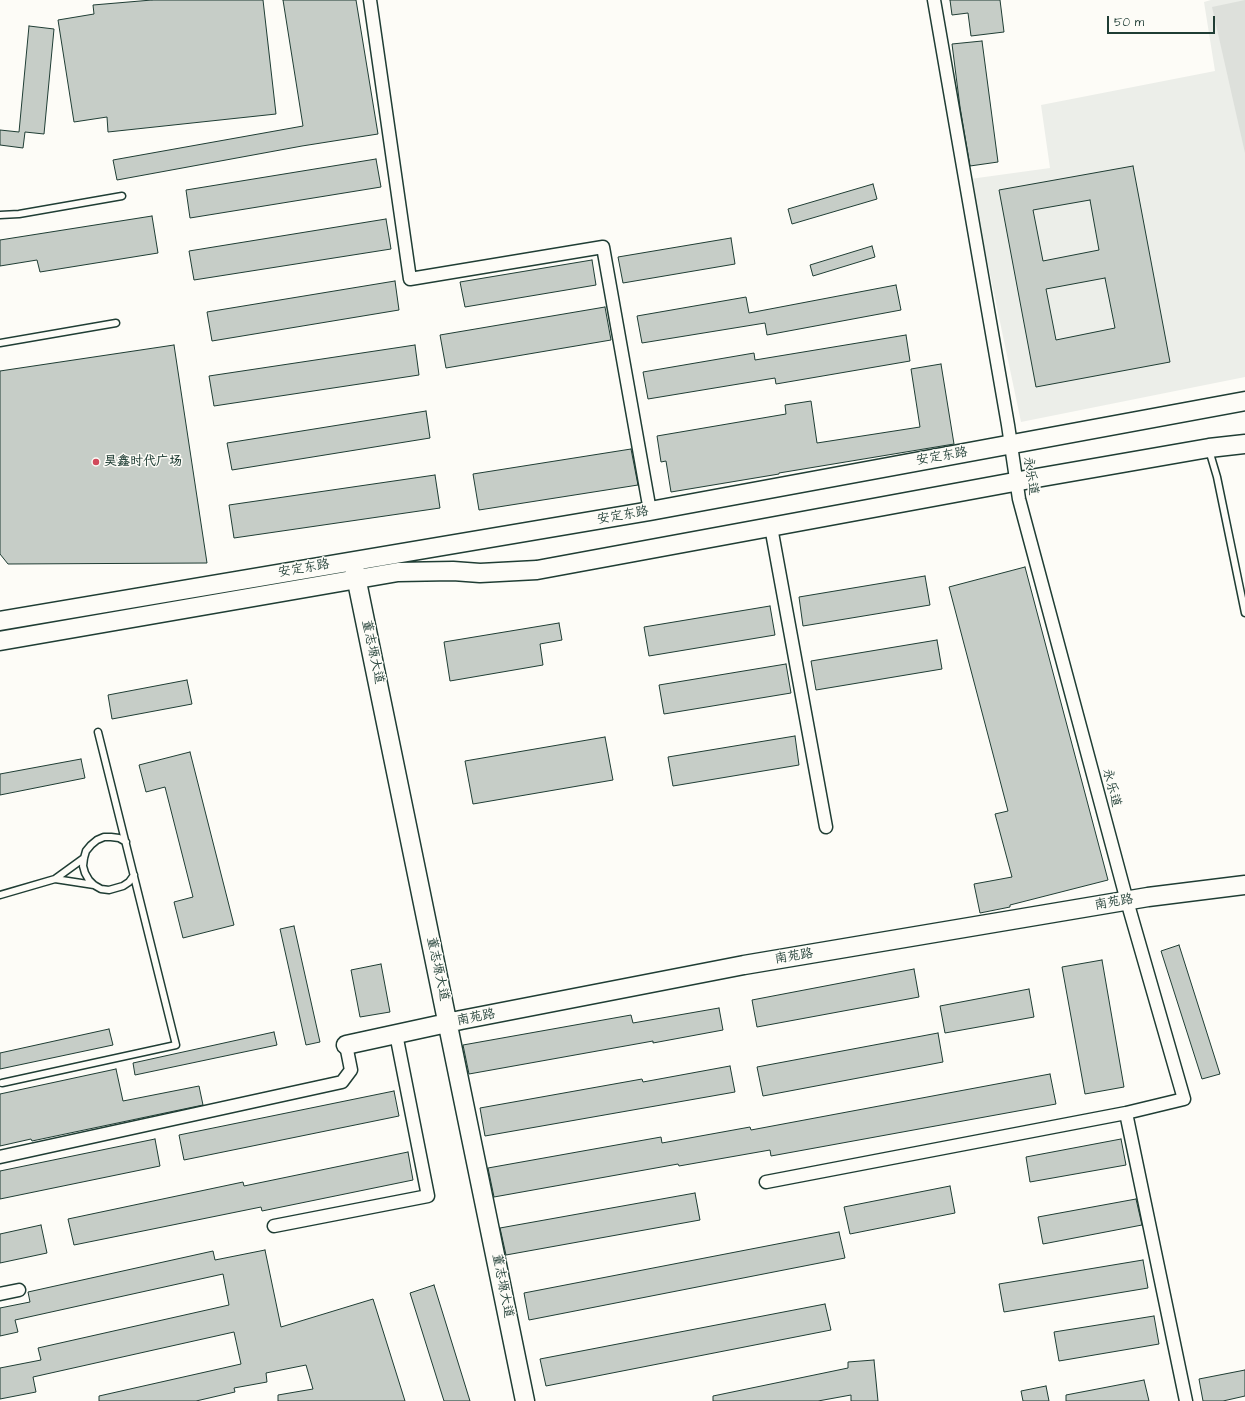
<!DOCTYPE html>
<meta charset="utf-8">
<style>
body{margin:0}
#map{position:relative;width:1245px;height:1401px;overflow:hidden;background:#fdfcf7;font-family:"Architects Daughter",sans-serif}
canvas{display:block}
.scale{position:absolute;left:1107px;top:16px;width:108px;height:18px;box-sizing:border-box;border:2px solid #1f3d34;border-top:0;padding-left:5px;font-size:12px;line-height:14px;white-space:nowrap;color:#1f3d34;-webkit-text-stroke:3px #fdfcf7;paint-order:stroke}
</style>
<div id="map">
<canvas width="1245" height="1401"></canvas>
<div class="scale">50 m</div>
</div>
<script>
const ctx = document.querySelector('canvas').getContext('2d');
ctx.lineJoin = 'round';
function paint(path, color) { ctx.fillStyle = color; ctx.fill(path, 'evenodd'); }
const shape = rows => new Path2D(rows.map(r => 'M' + r).join(''));
function strokePath(path, color, width, dash) { ctx.strokeStyle = color; ctx.lineWidth = width; ctx.lineCap = dash ? 'butt' : 'round'; ctx.setLineDash(dash || []); ctx.stroke(path); }
function write(font, color, halo, rows, align = 'center') {
  ctx.font = font + ' "Architects Daughter","LXGW WenKai TC",sans-serif'; ctx.lineWidth = 3; ctx.setLineDash([]); ctx.textBaseline = 'middle'; ctx.strokeStyle = halo; ctx.fillStyle = color; for (const [text, x, y, turn = 0] of rows) {
    ctx.save(); ctx.translate(x, y); ctx.rotate((+turn || 0) * Math.PI / 180); ctx.textAlign = isNaN(turn) ? turn : align; if (halo) ctx.strokeText(text, 0, 0); ctx.fillText(text, 0, 0); ctx.restore();
  }
}
const built = shape([
 [1211,0,1245,0,1245,377,1021,422,970,179,1050,168,1041,105,1215,71,1204,2]
]);
const green = shape([
 [1245,0,1245,153,1212,7]
]);
const building = shape([
 [152,0,263,0,276,114,108,132,107,117,74,122,58,20,94,14,93,5,152,0],
 [283,0,356,0,378,134,302,146,117,180,113,160,303,126,283,0],
 [950,0,1000,0,1004,32,971,36,968,13,952,15,950,0],
 [29,26,54,29,44,134,25,132,23,148,0,145,0,130,19,132,29,26],
 [982,41,998,162,970,166,960,107,952,44,982,41],
 [376,159,381,187,190,218,186,190,376,159],
 [1133,166,1170,362,1036,387,999,190,1133,166],
 [1090,200,1099,250,1043,261,1033,210,1090,200],
 [1105,278,1115,328,1056,340,1046,289,1105,278],
 [873,184,877,199,792,224,788,209,873,184],
 [152,216,158,253,40,272,37,260,0,266,0,240,152,216],
 [386,219,391,249,194,280,189,251,386,219],
 [731,238,735,264,623,283,618,257,731,238],
 [872,246,875,257,813,276,810,265,872,246],
 [592,260,596,285,465,307,460,282,592,260],
 [395,281,399,310,212,341,207,312,395,281],
 [896,285,901,310,767,335,765,323,642,343,637,316,746,297,749,313,896,285],
 [605,307,611,340,446,368,440,335,605,307],
 [906,335,910,361,776,384,775,378,648,399,643,372,754,353,755,360,906,335],
 [174,345,207,563,8,564,0,554,0,371,174,345],
 [415,345,419,375,214,406,209,376,415,345],
 [941,364,954,444,779,473,779,474,671,492,666,461,661,462,657,436,786,414,785,405,811,401,817,443,920,427,911,369,941,364],
 [426,411,430,438,232,470,227,443,426,411],
 [631,449,638,485,479,510,473,474,631,449],
 [435,475,440,508,234,538,229,505,435,475],
 [1025,567,1108,880,1010,905,1010,907,980,913,974,884,1012,877,995,814,1008,811,949,587,1025,567],
 [925,576,930,605,803,626,799,597,925,576],
 [770,606,775,635,649,656,644,627,770,606],
 [559,623,562,640,540,644,543,665,450,681,444,642,559,623],
 [937,640,942,669,816,690,811,661,937,640],
 [786,664,791,693,664,714,659,685,786,664],
 [187,680,192,704,112,719,108,695,187,680],
 [795,736,799,765,673,786,668,757,795,736],
 [605,737,613,780,473,804,465,761,605,737],
 [190,752,234,925,183,938,174,902,193,897,165,787,146,792,139,765,190,752],
 [81,759,85,778,0,795,0,774,81,759],
 [294,926,320,1042,306,1045,280,929,294,926],
 [1179,945,1220,1074,1202,1079,1161,951,1179,945],
 [1102,960,1124,1087,1085,1094,1062,967,1102,960],
 [381,964,390,1012,360,1017,351,970,381,964],
 [914,969,919,997,757,1027,752,1000,914,969],
 [1029,989,1034,1017,945,1033,940,1006,1029,989],
 [719,1008,723,1030,653,1043,653,1041,469,1074,463,1045,631,1015,633,1023,719,1008],
 [109,1029,113,1045,0,1069,0,1053,109,1029],
 [274,1032,277,1045,135,1075,133,1063,274,1032],
 [938,1033,943,1062,763,1096,757,1067,938,1033],
 [730,1066,735,1092,485,1136,480,1108,642,1079,643,1082,730,1066],
 [116,1069,123,1101,199,1086,203,1105,32,1141,31,1139,0,1146,0,1094,116,1069],
 [1050,1074,1056,1104,771,1156,770,1150,679,1166,678,1164,494,1197,488,1168,661,1137,662,1143,750,1127,751,1130,1050,1074],
 [394,1091,399,1116,184,1160,179,1135,394,1091],
 [155,1139,160,1166,0,1199,0,1171,155,1139],
 [1121,1139,1126,1165,1030,1182,1026,1157,1121,1139],
 [408,1152,413,1180,262,1211,261,1207,74,1245,68,1219,243,1182,244,1186,408,1152],
 [950,1186,955,1213,850,1234,844,1207,950,1186],
 [695,1193,700,1220,506,1255,500,1228,695,1193],
 [1136,1199,1142,1225,1043,1244,1038,1217,1136,1199],
 [41,1225,47,1253,0,1263,0,1234,41,1225],
 [839,1232,845,1258,529,1320,524,1293,839,1232],
 [265,1250,281,1327,373,1299,405,1401,278,1401,278,1395,313,1389,306,1365,266,1373,267,1382,234,1388,235,1392,196,1401,99,1401,99,1396,241,1364,234,1332,33,1377,36,1392,0,1399,0,1368,41,1360,38,1348,229,1305,223,1274,15,1320,18,1332,0,1336,0,1308,30,1302,28,1292,213,1251,215,1260,265,1250],
 [1143,1260,1148,1288,1004,1312,999,1284,1143,1260],
 [434,1285,470,1401,444,1401,410,1293,434,1285],
 [825,1304,831,1330,546,1386,540,1359,825,1304],
 [1154,1316,1159,1344,1059,1361,1054,1332,1154,1316],
 [874,1360,878,1401,851,1401,851,1395,818,1401,713,1401,713,1396,848,1368,848,1362,874,1360],
 [1245,1370,1245,1396,1223,1401,1203,1401,1199,1379,1245,1370],
 [1144,1380,1149,1401,1066,1401,1066,1395,1144,1380],
 [1046,1386,1049,1401,1023,1401,1021,1391,1046,1386]
]);
const lane = shape([
 [0,215,19,214,122,196],
 [0,343,116,323],
 [1209,450,1217,477,1245,613],
 [126,842,119,838,111,837,104,837,97,840,91,845,86,851,84,858,83,866,85,873,89,880,94,885,101,889,109,890,123,886,129,882,134,875],
 [55,879,94,885],
 [0,895,55,879,84,858],
 [2,1083,176,1045,98,732]
]);
const street = shape([
 [370,0,410,279,603,247,650,511],
 [771,527,826,827],
 [1126,1113,1186,1401],
 [0,1157,342,1082,351,1070,346,1045],
 [766,1182,1126,1113,1184,1099,1127,901,1019,499,1008,425,934,0],
 [274,1226,428,1196,396,1034],
 [0,1294,19,1290]
]);
const secondary = shape([
 [354,567,525,1401],
 [0,621,650,511,1245,401],
 [0,641,398,572,453,571,480,573,537,570,1025,480,1209,448,1245,444],
 [346,1045,461,1020,744,965,1148,897,1245,885]
]);
const markers = [
 [96,462,4,"#d1495b"]
];
const streetNames = [
 ["安定东路",942,457,-10],
 ["永乐道",1030,476,81],
 ["安定东路",623,516,-10],
 ["安定东路",304,569,-10],
 ["董志塬大道",372,652,78],
 ["永乐道",1111,788,75],
 ["南苑路",1114,903,-10],
 ["南苑路",794,957,-9],
 ["董志塬大道",437,969,78],
 ["南苑路",476,1018,-11],
 ["董志塬大道",502,1286,79]
];
const poiNames = [
 ["昊鑫时代广场",104,462]
];
paint(built, '#eceee9');
paint(green, '#dde0db');
paint(building, '#c6cdc7');
strokePath(building, '#1f3d34', 1);
strokePath(lane, '#1f3d34', 9);
strokePath(street, '#1f3d34', 15);
strokePath(secondary, '#1f3d34', 21);
strokePath(lane, '#fdfcf7', 6);
strokePath(street, '#fdfcf7', 12);
strokePath(secondary, '#fdfcf7', 18);
for (const [x, y, r, color] of markers) { const dot = new Path2D(); dot.arc(x, y, r, 0, 2 * Math.PI); ctx.fillStyle = color; ctx.fill(dot); strokePath(dot, '#fdfcf7', 1.5); }
write('13px', '#1f3d34', '#fdfcf7', streetNames);
write('bold 13px', '#1f3d34', '#fdfcf7', poiNames, 'left');
</script>
